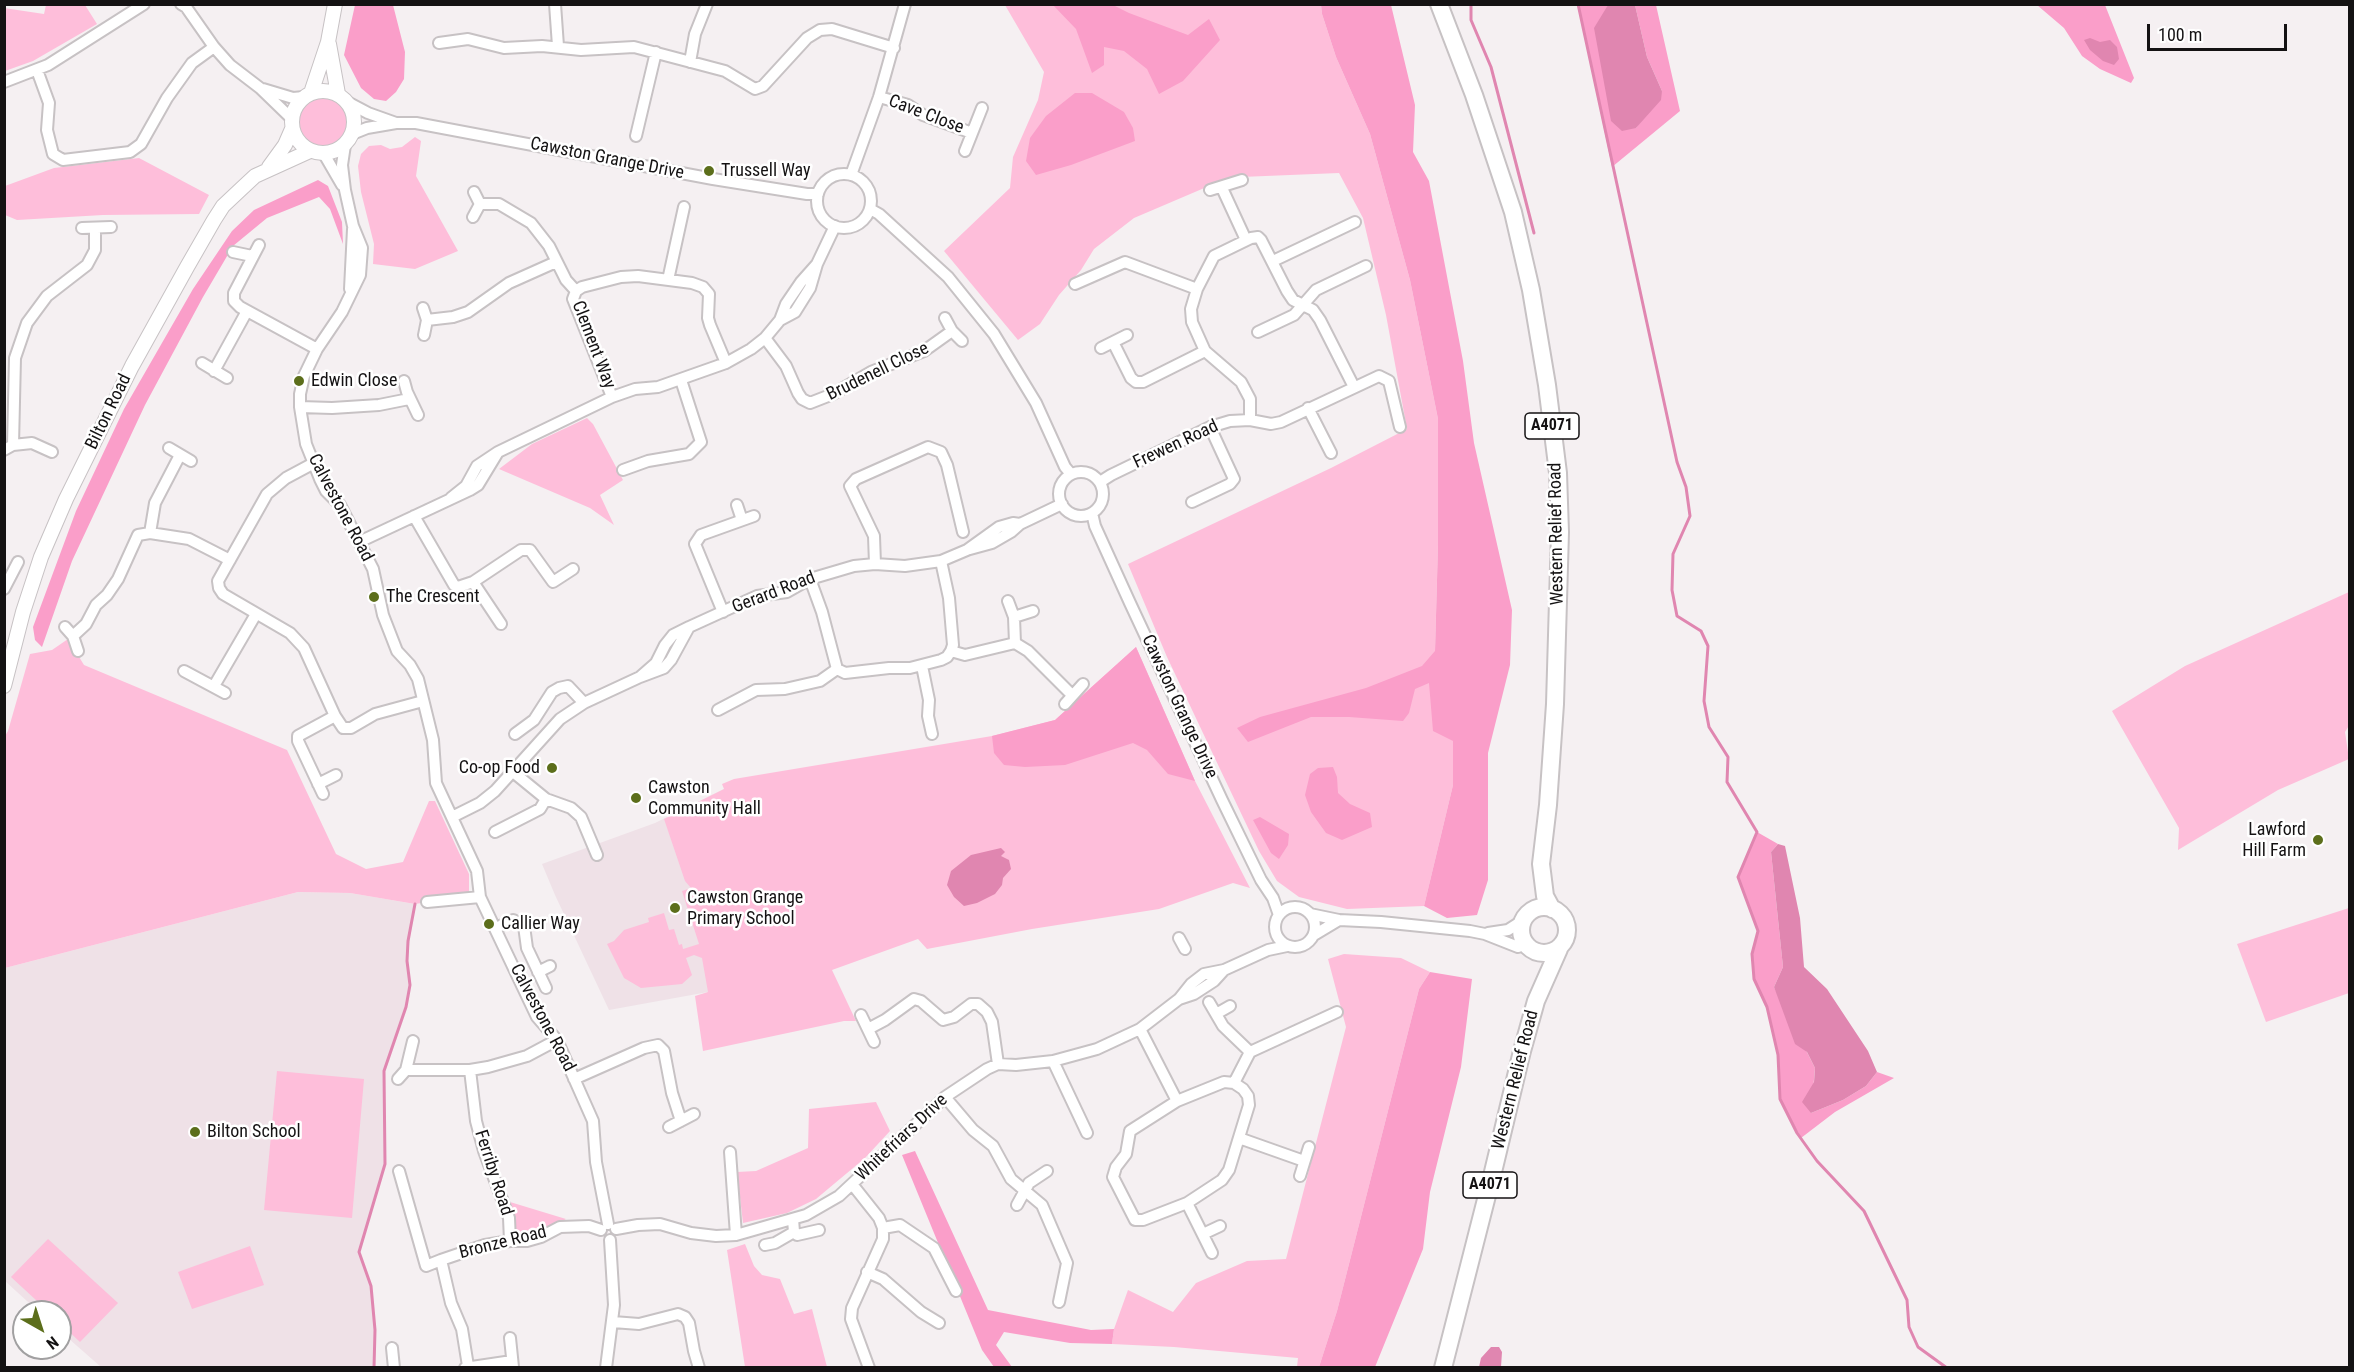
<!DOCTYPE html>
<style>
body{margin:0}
#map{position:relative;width:2354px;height:1372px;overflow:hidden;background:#f5f0f2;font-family:"Roboto Condensed",sans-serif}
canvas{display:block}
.frame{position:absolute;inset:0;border:6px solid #141213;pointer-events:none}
.north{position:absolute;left:12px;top:1300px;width:60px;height:60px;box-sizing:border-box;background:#fff;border:2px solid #a1a0a1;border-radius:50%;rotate:141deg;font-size:16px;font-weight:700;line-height:24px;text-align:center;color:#141213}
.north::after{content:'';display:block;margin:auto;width:21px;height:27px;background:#5c6e1b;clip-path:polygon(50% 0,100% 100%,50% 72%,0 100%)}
.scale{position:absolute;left:2147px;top:24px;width:140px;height:27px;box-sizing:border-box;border:3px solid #141213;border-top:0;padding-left:8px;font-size:18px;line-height:21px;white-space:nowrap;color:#141213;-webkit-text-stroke:4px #fff;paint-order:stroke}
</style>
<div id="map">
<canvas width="2354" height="1372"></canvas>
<div class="frame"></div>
<div class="north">N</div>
<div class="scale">100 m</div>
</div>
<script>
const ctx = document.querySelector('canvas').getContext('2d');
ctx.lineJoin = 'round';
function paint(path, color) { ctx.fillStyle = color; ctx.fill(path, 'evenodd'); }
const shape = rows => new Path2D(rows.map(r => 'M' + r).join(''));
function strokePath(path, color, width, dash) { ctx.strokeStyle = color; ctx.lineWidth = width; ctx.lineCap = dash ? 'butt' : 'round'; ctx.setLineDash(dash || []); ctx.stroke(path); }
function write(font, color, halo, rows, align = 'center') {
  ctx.font = font + ' "Roboto Condensed",sans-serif'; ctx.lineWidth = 5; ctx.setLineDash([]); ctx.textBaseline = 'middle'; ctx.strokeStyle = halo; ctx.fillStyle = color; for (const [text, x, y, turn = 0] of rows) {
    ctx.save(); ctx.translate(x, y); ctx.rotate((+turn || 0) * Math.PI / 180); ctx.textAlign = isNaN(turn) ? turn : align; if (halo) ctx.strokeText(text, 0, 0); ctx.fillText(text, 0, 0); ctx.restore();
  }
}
const built = shape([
 [724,789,708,992,609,1010,555,895,542,864,655,823],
 [298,892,350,893,415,904,407,961,410,985,406,1007,384,1071,385,1164,359,1252,371,1286,376,1334,374,1367,101,1367,60,1331,60,1312,39,1312,5,1281,5,968]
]);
const green = shape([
 [46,5,85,5,97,24,33,61,5,71,4,8,44,14],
 [1005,5,1321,5,1322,14,1336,57,1370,134,1410,280,1438,419,1438,544,1435,651,1453,741,1453,785,1424,906,1347,909,1299,897,1277,881,1259,851,1220,769,1167,657,1128,564,1331,468,1407,429,1386,315,1363,218,1339,173,1241,177,1209,186,1134,218,1094,249,1081,270,1059,295,1040,324,1018,340,944,251,1010,188,1013,157,1038,100,1044,72],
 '296 122a27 27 0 1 1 54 0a27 27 0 1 1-54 0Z',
 [415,137,421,141,416,176,458,251,415,269,373,264,374,244,361,192,358,166,361,154,369,146,381,145,390,149,402,147],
 [139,158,209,195,199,214,103,215,17,220,5,215,5,186,54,168],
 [587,418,593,424,623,480,600,495,614,525,590,508,499,469,532,444],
 [2349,592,2350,724,2345,732,2349,759,2278,790,2178,850,2179,828,2112,711,2185,666],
 [68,639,84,665,287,750,336,854,366,869,403,862,429,801,435,801,469,874,469,892,472,895,415,904,350,893,298,892,5,968,5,736,8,731,30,654,52,650],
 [1136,647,1195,781,1250,888,1233,883,1159,909,1032,929,927,949,918,939,832,970,856,1021,844,1021,703,1051,695,996,708,992,702,958,694,955,686,958,692,975,682,984,641,988,624,978,607,944,614,941,624,930,649,922,648,918,664,913,669,930,674,929,679,945,682,944,683,949,699,944,682,891,691,888,685,881,664,819,724,789,722,784,734,779,992,736,1055,720],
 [2349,908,2349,993,2266,1022,2237,944],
 [1344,954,1401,958,1430,972,1419,989,1337,1311,1319,1367,1297,1367,1298,1358,1174,1347,1112,1344,1114,1329,1128,1290,1173,1312,1196,1283,1247,1261,1286,1259,1346,1027,1328,959],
 [277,1071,364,1079,352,1218,264,1210],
 [876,1102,890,1131,865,1158,816,1199,787,1213,743,1223,737,1172,756,1171,808,1148,809,1109],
 [510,1202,566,1219,544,1231,519,1237,515,1234],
 [48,1239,118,1303,80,1342,60,1323,60,1312,49,1312,11,1277],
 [745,1244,754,1266,762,1275,780,1279,794,1314,812,1309,827,1367,745,1367,727,1250],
 [250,1246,264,1285,192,1309,178,1272]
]);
const forest = shape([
 [355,5,393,5,405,52,404,79,396,92,386,101,374,99,361,88,344,55],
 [1053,5,1113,5,1129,13,1188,35,1209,19,1220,40,1183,81,1159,94,1147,69,1124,51,1104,47,1104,65,1092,73,1076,29],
 [1321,5,1391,5,1415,105,1413,152,1429,181,1463,361,1474,443,1512,610,1510,665,1488,753,1488,880,1477,915,1447,918,1424,906,1453,785,1453,741,1433,731,1429,683,1415,689,1409,713,1403,721,1349,717,1311,717,1248,742,1237,728,1260,717,1366,688,1422,666,1435,651,1438,544,1438,419,1410,280,1370,134,1336,57,1322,14],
 [1578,5,1608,5,1607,8,1636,128,1662,91,1647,57,1635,5,1656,5,1680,111,1612,167],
 [2037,5,2105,5,2134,78,2131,83,2100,69,2082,56,2064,28],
 [1075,93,1092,93,1124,112,1133,128,1135,141,1071,165,1036,175,1026,161,1030,138,1046,116],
 [318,180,328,186,342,222,343,244,330,209,319,197,267,218,233,246,203,297,145,405,72,561,42,647,35,640,33,627,76,511,124,409,193,289,232,231,254,210],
 [1136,647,1195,781,1168,774,1147,750,1133,743,1065,765,1025,767,1004,765,994,753,992,736,1055,720],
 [1333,767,1337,777,1338,793,1350,804,1370,813,1372,827,1342,840,1326,833,1311,812,1305,795,1310,774,1318,768],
 [1260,817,1289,834,1288,845,1279,859,1271,853,1253,820],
 [1757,832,1778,844,1771,852,1783,967,1774,987,1815,1068,1811,1113,1843,1100,1866,1086,1877,1072,1894,1078,1835,1112,1801,1138,1780,1099,1778,1055,1767,1007,1754,979,1752,954,1757,931,1738,877],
 [1430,972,1472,979,1461,1067,1430,1192,1423,1249,1375,1367,1319,1367,1337,1311,1419,989],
 [915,1151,988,1310,1091,1330,1114,1329,1112,1344,1070,1343,1004,1332,996,1345,1012,1367,994,1367,982,1350,902,1155]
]);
const water = shape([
 [1608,5,1635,5,1647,57,1662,91,1661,100,1636,128,1622,131,1611,121,1594,28],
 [2090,38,2100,42,2110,40,2117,47,2119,59,2114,65,2103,61,2090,50,2084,40],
 [1778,844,1785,846,1800,918,1804,967,1827,989,1868,1051,1877,1072,1866,1086,1843,1100,1811,1113,1802,1102,1814,1082,1815,1068,1807,1052,1795,1044,1774,987,1783,967,1771,852],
 [1001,848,1005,852,1001,856,1009,860,1011,869,1003,878,1002,885,995,894,977,903,964,906,954,897,947,885,951,871,971,855],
 [1491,1347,1499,1347,1502,1352,1501,1367,1479,1367,1481,1358]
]);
const stream = shape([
 [1471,4,1471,20,1491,67,1534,233],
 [1578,4,1677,462,1686,487,1690,516,1673,554,1672,590,1677,616,1701,631,1708,646,1704,701,1709,727,1728,757,1727,782,1757,832,1738,877,1758,931,1752,954,1754,979,1767,1007,1778,1055,1780,1099,1797,1133,1817,1161,1864,1211,1907,1300,1909,1327,1918,1347,1947,1368],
 [374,1368,375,1330,371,1286,359,1252,385,1164,384,1071,406,1007,410,985,407,961,408,941,415,904]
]);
const minor = shape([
 [181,4,186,7,214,47,230,65,260,88,292,119],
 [555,4,558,46],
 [439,43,468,39,504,48,542,46,581,50,634,47,725,71,755,89,763,86,807,38,820,30,832,29,894,48],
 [690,62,695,34,707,4],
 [37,70,49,103,47,130,53,154,63,160,130,152,141,144,167,98,192,63,214,47],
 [4,82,48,65,144,4],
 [263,89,293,98,304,97],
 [879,97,908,105,923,115,972,133],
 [349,103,368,113,396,123],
 [352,134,367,128,396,123,416,123,713,179,807,194,818,194],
 [636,136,656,52],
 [345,145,342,165,345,190,353,226,362,248,360,275,342,312,317,349,304,376,300,394,300,407,306,444,320,479,326,491,340,505,373,569,383,615,397,651,410,665,418,679,433,740,436,783,477,871,480,897,537,1017,557,1040,593,1121,596,1162,608,1224],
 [965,151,982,108],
 [324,154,342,185],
 '817 201a27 27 0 1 1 54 0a27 27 0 1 1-54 0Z',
 [851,175,879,97,905,4],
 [1222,188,1246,240],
 [1210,190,1242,180],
 [480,204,499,204,531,223,549,246,566,280,576,291],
 [870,209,879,214,948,277,994,334,1036,403,1065,467,1071,474],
 [473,217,480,204,474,192],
 [82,228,111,227],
 [259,245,234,293,234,301,240,307,317,349],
 [233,252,252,256],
 [1273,261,1355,222],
 [817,264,801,282,786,304,780,320,795,312,810,288,817,264,835,226],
 [668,280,684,207],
 [1075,284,1125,262,1197,289],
 [350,289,353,229],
 [423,308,427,320,424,335],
 [945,318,952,331,962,341],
 [427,320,453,317,468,312,509,283,556,262],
 [1258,332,1294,315,1316,290,1366,266],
 [765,338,786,366,798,393,802,399,810,403,833,394,871,372,924,351,952,331],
 [1113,342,1131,378,1136,382,1143,382,1205,351],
 [1101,348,1127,335],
 [202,363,227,378],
 [214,371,247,311],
 [404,381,407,392,418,415],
 [612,397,573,299,576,291,582,287,621,277,638,276,692,283,703,287,709,294,708,318,710,325,726,363],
 [300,407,332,408,379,405,409,399],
 [1308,408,1331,453],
 [1250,420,1250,399,1241,382,1205,351,1192,322,1191,309,1197,289,1214,256,1251,238,1258,237,1261,240,1287,291,1293,300,1313,310,1320,320,1354,387],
 [13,445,32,443,52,452],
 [169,448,191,461],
 [4,450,13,445,15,358,27,323,47,296,87,265,95,250,95,228],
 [498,452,612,397,635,389,658,387,726,363,751,349,765,338,780,320],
 [314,463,286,478,267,494,218,581,219,588,223,594,290,633,304,648,335,716,343,728,351,728,375,714,423,701],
 [623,470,648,461,689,454,701,442,681,380],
 '1059 494a22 22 0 1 1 44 0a22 22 0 1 1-44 0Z',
 [1100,482,1111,475,1210,427,1230,421,1250,420,1271,424,1281,422,1379,376,1389,381,1400,427],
 [1192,502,1230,484,1234,479,1210,427],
 [737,505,742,520],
 [1092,513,1095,526,1130,603,1222,800,1261,880,1273,898,1279,915],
 [414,516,454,585,458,587,473,582,521,550,530,550,553,582,573,569],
 [150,533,155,503,180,455],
 [359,542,470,490,478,485,498,452,477,466,466,486,451,498],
 [970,549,992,543,1011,532,1020,524,1062,504],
 [875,564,874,536,850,486,856,479,928,447,941,452,947,465,963,532],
 [810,579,822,612,837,669,845,673,889,668,910,668,941,660,947,657,951,651,953,645,949,598,941,561],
 [473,582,501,624],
 [4,589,18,562],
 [1008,601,1014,617,1033,611],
 [723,612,695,544,701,535,754,516],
 [1014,617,1015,643],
 [65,627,73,636,78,651],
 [689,627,671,660,664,668,640,677,656,663,665,645,673,635,689,627,757,596,787,592,810,579,854,566,875,564,905,566,941,561,967,550,999,527,1013,523,1020,524],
 [73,636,86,624,96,605,107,595,118,579,138,535,150,533,189,539,230,560],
 [951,651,965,655,1015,643,1028,651,1072,695],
 [922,666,929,700,928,716,932,734],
 [184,671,225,693],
 [214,686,256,614],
 [1065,704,1083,684],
 [718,710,756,690,785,689,820,681,837,669],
 [515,734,534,720,552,692,559,688,568,686,584,703],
 [513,772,546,799,571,808,581,817,597,855],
 [318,784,336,775],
 [323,794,298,741,298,736,335,716],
 [452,817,480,803,495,791,560,719,584,703,640,677],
 [495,832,540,809,546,799],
 [427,902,480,897],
 '1275 927a20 20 0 1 1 40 0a20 20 0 1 1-40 0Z',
 [1310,914,1339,920,1381,922,1470,931,1485,934,1518,947,1526,944],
 [496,928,513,920,524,926,527,948,546,988],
 [1488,933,1508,930,1522,921],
 [1314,935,1339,920],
 [1179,938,1185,949],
 [538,972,550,966],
 [1179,999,1194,994,1214,981,1224,970],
 [1209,1002,1223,1026,1250,1052],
 [1216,1014,1230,1006],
 [861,1015,874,1042],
 [868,1029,885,1020,914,999,921,1001,943,1020,954,1017,971,1004,978,1004,987,1012,992,1022,998,1064],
 [1140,1029,1177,1101],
 [1053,1061,1087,1133],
 [406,1070,470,1070,488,1067,527,1056,557,1040],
 [470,1070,476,1121,484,1151,509,1218,510,1241],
 [398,1079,406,1070,413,1041],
 [574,1079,644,1048,658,1045,664,1051,672,1093,681,1121],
 [1224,1082,1234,1083,1243,1089,1248,1096,1249,1105,1229,1170,1222,1180,1187,1203,1143,1220,1135,1220,1113,1177,1116,1167,1126,1154,1130,1131,1177,1101,1224,1082],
 [1234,1083,1250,1052,1337,1012],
 [945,1097,973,1130,993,1146,1011,1179,1042,1205,1067,1263,1059,1302],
 [669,1127,694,1114],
 [1239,1138,1304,1161],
 [730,1152,736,1235],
 [399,1171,426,1266,441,1260],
 [1300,1176,1309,1147],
 [852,1184,879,1218,883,1228,883,1239,852,1308,851,1319,869,1368],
 [1187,1203,1212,1253],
 [1017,1205,1029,1183,1047,1171],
 [793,1219,794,1232,797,1235,819,1230],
 [883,1228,900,1225,934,1248,956,1291],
 [616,1229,638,1225,660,1224,691,1233,716,1236,736,1235,806,1215,839,1196,945,1097,987,1069,998,1064,1016,1065,1053,1061,1097,1049,1140,1029,1179,999,1191,984,1204,974,1224,970,1268,950,1287,946],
 [1203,1234,1220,1226],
 [765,1245,775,1243,794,1232],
 [867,1272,883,1279,921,1312,939,1323],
 [613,1322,639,1324,678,1314,685,1317,689,1323,694,1351,699,1368],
 [510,1338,513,1367],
 [392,1348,394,1368],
 [468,1366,462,1329,451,1303,441,1260,485,1245,510,1241,527,1241,541,1237,560,1227,589,1226,601,1230],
 [465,1368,512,1361],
 [606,1368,614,1305,610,1240]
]);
const major = shape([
 [329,44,338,94],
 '292 122a31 31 0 1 1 62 0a31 31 0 1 1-62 0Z',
 [311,93,328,42,335,4],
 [269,167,285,145,292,129],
 [4,686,23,612,41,557,66,499,132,366,187,267,214,220,223,206,240,190,255,176,310,151]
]);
const highway = shape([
 [1439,4,1474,95,1513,212,1531,290,1547,385,1558,473,1560,532,1555,704,1548,805,1541,864,1545,896,1552,909],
 '1521 930a23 23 0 1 1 46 0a23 23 0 1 1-46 0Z',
 [1443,1368,1493,1172,1522,1051,1536,1001,1559,949]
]);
const markers = [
 [709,171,6,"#5c6e1b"],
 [299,381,6,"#5c6e1b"],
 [374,597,6,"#5c6e1b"],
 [552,768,6,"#5c6e1b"],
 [636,798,6,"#5c6e1b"],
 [2318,840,6,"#5c6e1b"],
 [675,908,6,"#5c6e1b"],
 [489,924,6,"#5c6e1b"],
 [195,1132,6,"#5c6e1b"]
];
const shields = [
 [1552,426,54],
 [1490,1185,54]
];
const shieldNames = [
 ["A4071",1552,426],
 ["A4071",1490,1185]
];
const streetNames = [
 ["Cave Close",926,115,21],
 ["Cawston Grange Drive",607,159,11],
 ["Clement Way",593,345,69],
 ["Brudenell Close",878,372,-26],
 ["Bilton Road",109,412,-64],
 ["Frewen Road",1176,445,-25],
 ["Calvestone Road",340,508,62],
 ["Western Relief Road",1557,534,-91],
 ["Gerard Road",774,593,-21],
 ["Cawston Grange Drive",1179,707,65],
 ["Calvestone Road",542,1018,62],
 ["Western Relief Road",1516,1080,-76],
 ["Whitefriars Drive",902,1138,-43],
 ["Ferriby Road",493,1173,72],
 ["Bronze Road",503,1243,-14]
];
const poiNames = [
 ["Trussell Way",721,171],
 ["Edwin Close",311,381],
 ["The Crescent",386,597],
 ["Co-op Food",540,768,"right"],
 ["Cawston",648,788],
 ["Community Hall",648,809],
 ["Lawford",2306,830,"right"],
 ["Hill Farm",2306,851,"right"],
 ["Cawston Grange",687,898],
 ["Primary School",687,919],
 ["Callier Way",501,924],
 ["Bilton School",207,1132]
];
paint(built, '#efe1e7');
paint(green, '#febeda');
paint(forest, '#fa9ec9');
paint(water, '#e086b0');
strokePath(stream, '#e086b0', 3);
strokePath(minor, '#c7c2c4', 14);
strokePath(major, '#c7c2c4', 16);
strokePath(highway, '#c7c2c4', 20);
strokePath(minor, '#fff', 10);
strokePath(major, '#fff', 14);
strokePath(highway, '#fff', 16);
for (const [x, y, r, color] of markers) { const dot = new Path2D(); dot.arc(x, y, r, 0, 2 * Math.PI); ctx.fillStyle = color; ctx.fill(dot); strokePath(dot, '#fff', 2); }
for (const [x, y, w] of shields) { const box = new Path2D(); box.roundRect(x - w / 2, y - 13, w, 26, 4.5); ctx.fillStyle = '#fff'; ctx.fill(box); strokePath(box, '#141213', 1.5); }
write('bold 16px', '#141213', null, shieldNames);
write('18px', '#141213', '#fff', streetNames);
write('18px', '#141213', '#fff', poiNames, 'left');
</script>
